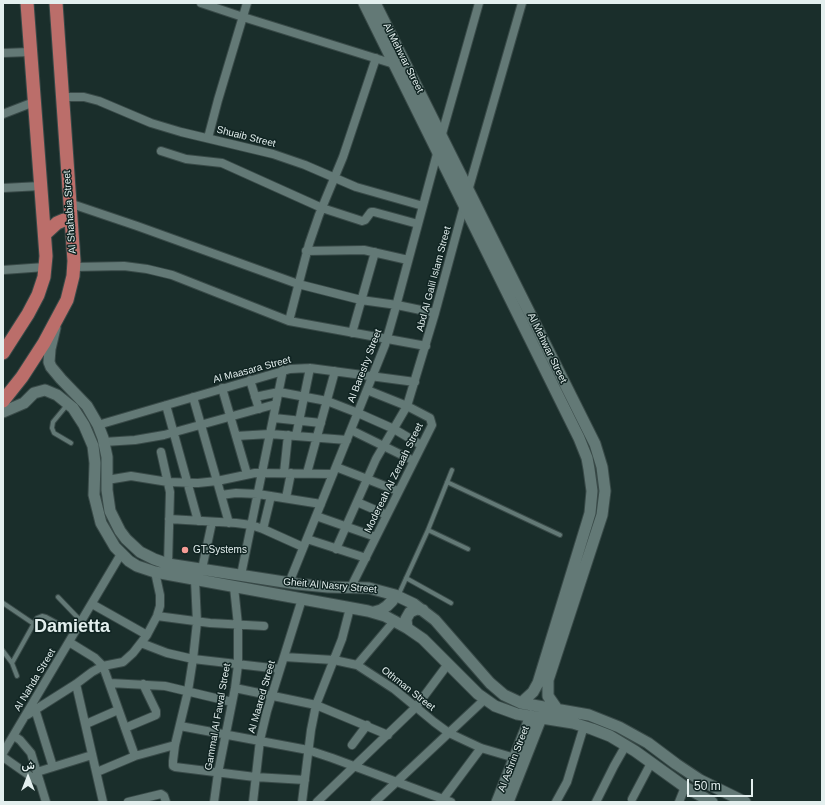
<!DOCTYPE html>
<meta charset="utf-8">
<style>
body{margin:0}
#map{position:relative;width:825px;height:805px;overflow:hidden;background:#1a2e2b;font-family:Helvetica,Vazirmatn,sans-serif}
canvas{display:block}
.frame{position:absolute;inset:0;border:4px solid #e3efee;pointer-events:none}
.north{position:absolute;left:8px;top:757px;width:40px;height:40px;-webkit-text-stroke:3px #102422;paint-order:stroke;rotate:0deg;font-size:11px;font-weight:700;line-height:16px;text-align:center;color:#e3efee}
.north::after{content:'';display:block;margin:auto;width:14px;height:18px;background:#e3efee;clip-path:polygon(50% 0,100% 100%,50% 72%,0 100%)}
.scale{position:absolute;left:687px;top:779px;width:66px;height:18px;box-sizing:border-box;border:2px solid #e3efee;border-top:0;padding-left:5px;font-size:12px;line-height:14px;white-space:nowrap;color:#e3efee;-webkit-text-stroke:3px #102422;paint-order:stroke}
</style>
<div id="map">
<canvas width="825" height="805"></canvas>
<div class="frame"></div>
<div class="north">ش</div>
<div class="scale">50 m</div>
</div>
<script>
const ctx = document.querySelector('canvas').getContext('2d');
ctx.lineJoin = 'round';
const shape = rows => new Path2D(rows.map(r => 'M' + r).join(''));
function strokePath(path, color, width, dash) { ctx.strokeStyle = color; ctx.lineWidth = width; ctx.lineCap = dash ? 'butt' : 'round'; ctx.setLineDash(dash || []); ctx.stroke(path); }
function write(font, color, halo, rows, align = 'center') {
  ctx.font = font + ' Helvetica,sans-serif'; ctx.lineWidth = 3; ctx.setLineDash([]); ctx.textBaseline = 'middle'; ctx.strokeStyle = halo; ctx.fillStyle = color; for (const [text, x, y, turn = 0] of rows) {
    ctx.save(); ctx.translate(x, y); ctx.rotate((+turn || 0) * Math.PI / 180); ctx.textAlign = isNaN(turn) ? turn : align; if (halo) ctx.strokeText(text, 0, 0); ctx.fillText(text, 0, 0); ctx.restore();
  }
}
const service = shape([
 [67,405,53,422,52,428,54,433,71,443],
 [447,482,560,535],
 [428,530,468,549],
 [406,578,451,603],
 [398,596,428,530,452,470],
 [58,597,81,621],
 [3,603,34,624],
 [3,651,12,663,17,676],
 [12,663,37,618,42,616,46,617,59,624]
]);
const minor = shape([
 [201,3,243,17,394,64],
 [3,53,30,52],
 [62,97,84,97,99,101,151,123,181,132,273,154,305,165,356,187,423,206],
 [3,114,34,102],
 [442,134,479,3],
 [208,138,218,100,247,3],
 [161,151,186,159,222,163,322,208,362,221,365,220,371,212,374,212,418,224],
 [3,188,41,186],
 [468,191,522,3],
 [69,203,137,226,298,284,361,300,397,305,435,313],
 [306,251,364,250,408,260],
 [74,267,124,266,147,269,172,275,289,321,426,346],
 [3,270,45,267],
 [289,321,309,244,319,215,343,157,376,58],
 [352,333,375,252],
 [250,380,259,409],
 [222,388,247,474],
 [193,397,229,523],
 [255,397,279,392,327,401,358,413,394,429,421,445],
 [166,405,198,521],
 [274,418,321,423],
 [98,425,290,369,310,368,415,382],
 [351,430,414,461],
 [236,436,270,434,347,440],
 [296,436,310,368],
 [104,442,135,440,164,435,276,404],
 [161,452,170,492,168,564],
 [336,467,398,491],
 [284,473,288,435],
 [307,473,335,371],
 [107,480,131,476,168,482,198,483,217,481,255,473,333,474],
 [221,495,236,493,258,494,321,504],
 [286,498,291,473],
 [357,502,387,515],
 [316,516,376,537],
 [169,519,236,523,251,525,263,529,303,547],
 [263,529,271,496],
 [307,539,366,558],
 [336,549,376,459,407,406,435,313,465,202],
 [202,569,212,522],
 [241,575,283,370],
 [195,580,197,622,193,659,188,691,175,745,173,761,173,766,175,767,255,777,305,780],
 [289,583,385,345,395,310,438,150],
 [351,587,432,425,430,418,407,406,367,390],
 [92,604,147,635],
 [157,616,210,623,264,626],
 [69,642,95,658,103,666,135,756],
 [141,643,167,653,193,659,280,669],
 [284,657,334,660,357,665,394,689,434,722,449,733,481,748,515,758],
 [357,665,395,620],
 [110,683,165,686,232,702],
 [76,684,103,802],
 [235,688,316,705,388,735],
 [35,709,53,767],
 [27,715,76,684,92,672,103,666,123,662,133,653,147,635,157,616,160,606,160,595,155,572],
 [86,724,118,710],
 [180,726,308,750,332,758,451,802],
 [125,728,156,715,156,711,143,684],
 [14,736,20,740,31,753,46,802],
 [352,745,367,725],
 [3,753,121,554],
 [3,757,40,783],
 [37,772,92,755],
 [97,772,135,756,175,745],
 [443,799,481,748],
 [632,799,651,763],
 [128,802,161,794,164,796,166,802],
 [214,802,218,773,235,688,238,665,238,625,234,587],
 [253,802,260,740,267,711,302,599],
 [302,802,311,730,316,705,342,639,350,608],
 [317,802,416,707,448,664],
 [375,802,484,700],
 [556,802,567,782,584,726],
 [596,802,614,766,626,745],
 [679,802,685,787]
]);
const secondary = shape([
 [364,3,579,438,587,458,589,469,592,491,590,513,587,523,538,683,533,692,521,703],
 [375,3,595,444,602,467,605,491,602,515,548,680,548,696,557,709],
 [55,328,50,349,49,362,51,367,61,379,87,406,98,425,103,438,107,457,107,490,110,511,120,531,126,539,140,552,154,559,168,564,297,584,328,587,369,588,395,595,414,604,435,620,490,683,504,695,521,703,589,715,619,727,648,743,676,764,700,780,745,802],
 [3,412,24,403,34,393,45,390,57,395,73,408,84,425,93,446,95,463,94,495,101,523,115,547,129,561,137,566,155,572,368,611,385,616,407,628,423,639,478,694,495,706,517,714,573,723,592,729,610,736,635,751,685,787,712,802],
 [374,612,381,610,387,606,392,601,395,595],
 [407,628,406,619,410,612,417,609,423,610],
 [497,802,531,716],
 [508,802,541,718]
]);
const trunk = shape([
 [45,234,57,223,64,220,70,220],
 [3,353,28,314,38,295,44,277,46,256,27,3],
 [3,401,22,377,44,343,67,300,73,276,74,261,56,3]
]);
const markers = [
 [185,550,4,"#f59c95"]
];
const streetNames = [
 ["Al Mehwar Street",403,58,63],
 ["Shuaib Street",246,137,14],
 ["Al Shahabia Street",70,212,-94],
 ["Abd Al Galil Islam Street",434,279,-75],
 ["Al Mehwar Street",547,348,64],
 ["Al Bareshy Street",365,366,-69],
 ["Al Maasara Street",252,370,-15],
 ["Modereah Al Zeraah Street",394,478,-64],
 ["Gheit Al Nasry Street",330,586,5],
 ["Al Nahda Street",35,680,-59],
 ["Othman Street",408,689,38],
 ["Al Maared Street",262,697,-74],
 ["Gammal Al Fawal Street",218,717,-80],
 ["Al Ashrin Street",514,759,-69]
];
const poiNames = [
 ["GT.Systems",193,550]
];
const townNames = [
 ["Damietta",72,627]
];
strokePath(service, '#394a48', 6);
strokePath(minor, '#394a48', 10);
strokePath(secondary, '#394a48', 13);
strokePath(trunk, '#394a48', 15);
strokePath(service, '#637976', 4);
strokePath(minor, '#637976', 8);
strokePath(secondary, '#637976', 11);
strokePath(trunk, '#bb6e6a', 13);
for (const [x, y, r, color] of markers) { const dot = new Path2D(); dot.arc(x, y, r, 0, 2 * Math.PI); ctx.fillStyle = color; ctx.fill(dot); strokePath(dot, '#102422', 1.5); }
write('10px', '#e3efee', '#102422', streetNames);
write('10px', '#e3efee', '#102422', poiNames, 'left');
write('bold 18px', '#e3efee', '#102422', townNames);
</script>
